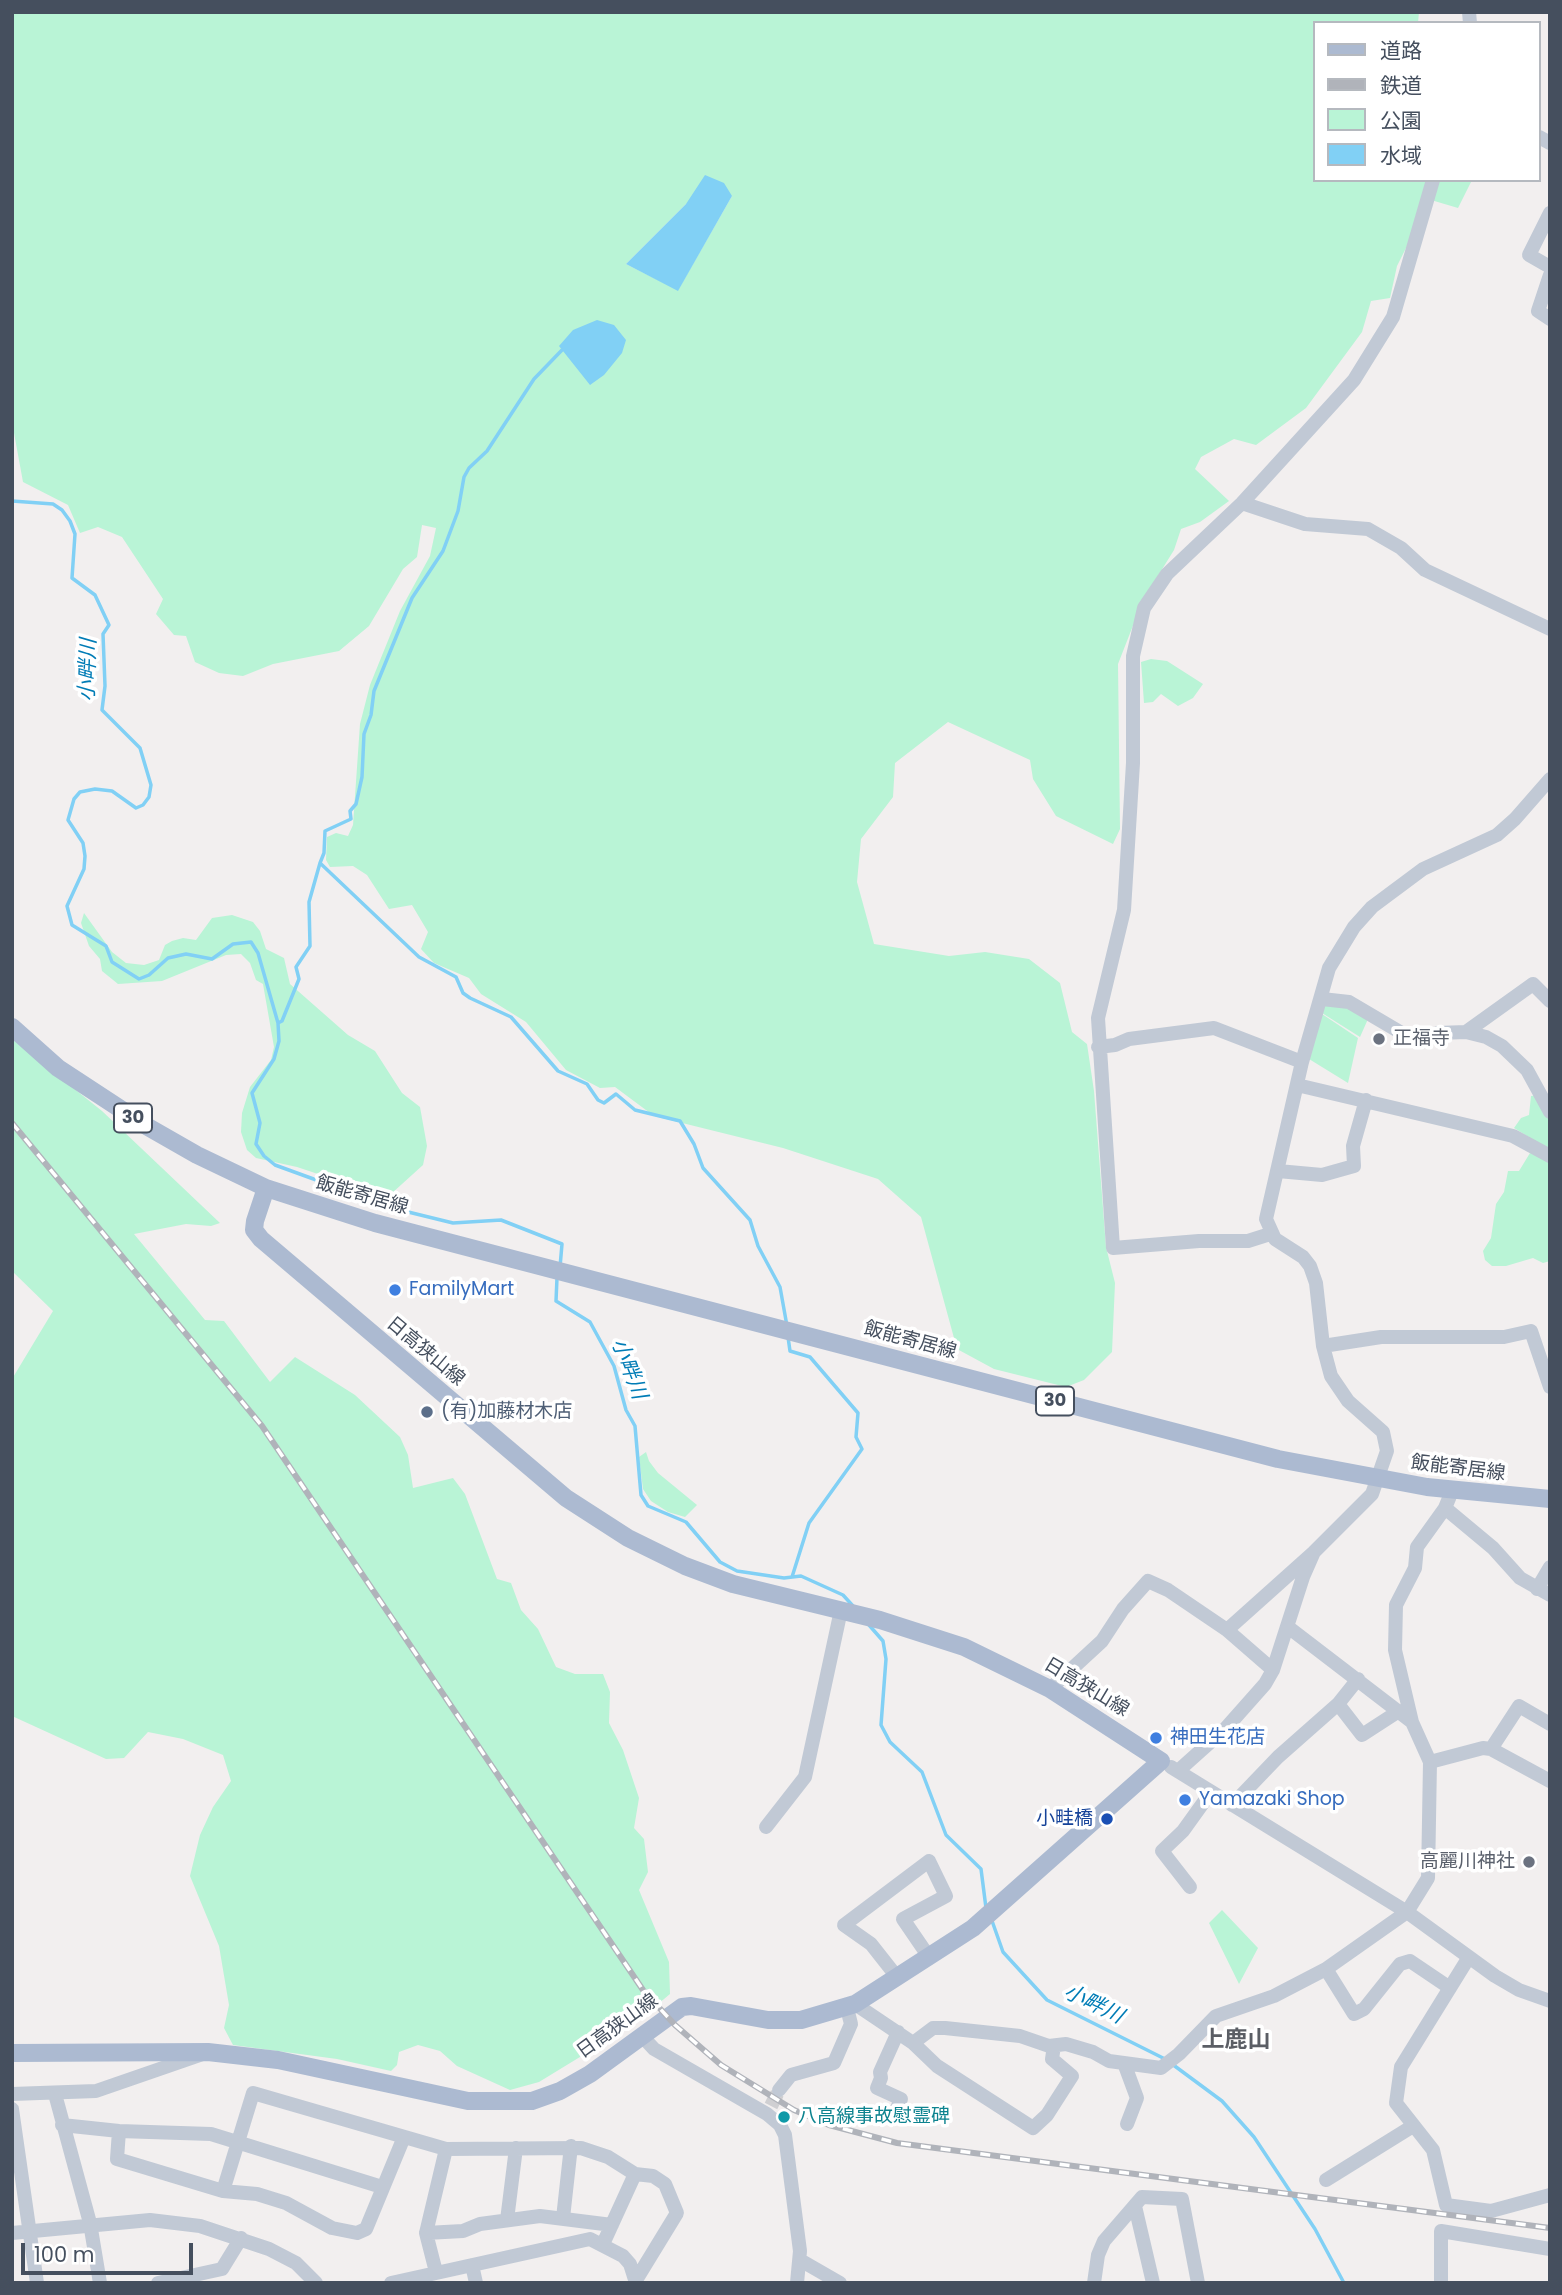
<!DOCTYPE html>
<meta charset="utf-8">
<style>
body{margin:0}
#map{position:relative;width:1562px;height:2295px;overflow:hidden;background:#f2efef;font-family:Poppins,"Noto Sans JP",sans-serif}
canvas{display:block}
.frame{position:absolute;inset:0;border:14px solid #454f5e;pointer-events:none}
.legend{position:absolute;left:1313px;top:21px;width:228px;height:161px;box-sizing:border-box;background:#fff;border:2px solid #b5b9bf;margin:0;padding:9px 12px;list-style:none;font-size:21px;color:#454f5e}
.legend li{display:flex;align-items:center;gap:14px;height:35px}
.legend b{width:35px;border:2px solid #b5b9bf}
.scale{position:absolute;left:21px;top:2243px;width:172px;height:32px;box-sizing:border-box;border:4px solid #454f5e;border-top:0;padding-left:9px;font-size:21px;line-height:24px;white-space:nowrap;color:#454f5e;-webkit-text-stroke:5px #fff;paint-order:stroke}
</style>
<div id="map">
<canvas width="1562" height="2295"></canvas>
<div class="frame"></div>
<ul class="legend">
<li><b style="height:9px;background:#acbad1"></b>道路</li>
<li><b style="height:9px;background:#b0b3ba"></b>鉄道</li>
<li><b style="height:19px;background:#b9f4d6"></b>公園</li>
<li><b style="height:19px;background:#81d0f5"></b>水域</li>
</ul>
<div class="scale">100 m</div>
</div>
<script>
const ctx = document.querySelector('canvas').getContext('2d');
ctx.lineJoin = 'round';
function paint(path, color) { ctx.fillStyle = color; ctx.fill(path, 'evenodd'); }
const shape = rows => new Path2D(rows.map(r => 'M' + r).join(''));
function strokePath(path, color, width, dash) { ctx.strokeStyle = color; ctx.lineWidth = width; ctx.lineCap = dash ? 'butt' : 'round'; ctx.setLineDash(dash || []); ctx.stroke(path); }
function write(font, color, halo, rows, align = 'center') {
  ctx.font = font + ' Poppins,"Noto Sans JP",sans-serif'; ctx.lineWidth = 7; ctx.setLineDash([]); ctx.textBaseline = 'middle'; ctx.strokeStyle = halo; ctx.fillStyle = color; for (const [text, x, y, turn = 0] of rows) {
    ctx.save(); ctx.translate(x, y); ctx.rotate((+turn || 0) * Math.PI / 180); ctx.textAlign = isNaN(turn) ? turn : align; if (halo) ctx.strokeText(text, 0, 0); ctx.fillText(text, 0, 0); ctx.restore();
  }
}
const green = shape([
 [12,12,1419,12,1418,23,1315,23,1315,180,1428,180,1408,244,1397,266,1390,298,1371,301,1362,332,1306,408,1256,445,1234,439,1201,457,1195,469,1229,501,1200,522,1181,529,1174,550,1143,600,1118,664,1120,829,1113,844,1056,816,1033,779,1030,760,948,722,895,763,893,797,861,839,857,882,874,944,949,956,985,952,1029,959,1060,983,1072,1032,1087,1044,1094,1091,1106,1247,1115,1283,1112,1352,1084,1380,1066,1387,994,1369,957,1349,921,1217,878,1179,783,1148,654,1116,615,1087,600,1088,566,1070,526,1022,481,994,469,978,434,963,421,949,428,932,412,905,389,909,367,875,353,866,330,867,326,860,327,837,336,833,348,836,353,825,360,724,370,685,400,611,430,556,436,528,422,525,417,557,403,569,369,626,339,651,273,664,243,676,219,673,195,662,186,636,174,635,156,614,163,599,122,537,98,527,80,533,68,505,23,482,12,422],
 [732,196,678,290,626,264,686,204],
 [1436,180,1472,180,1458,208,1431,200],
 [1151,659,1167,661,1203,684,1193,698,1178,706,1161,694,1153,702,1144,703,1141,662],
 [84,913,112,952,126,963,144,965,159,960,165,945,172,941,183,938,196,940,212,918,232,915,253,922,260,931,266,949,284,958,290,984,348,1035,375,1051,402,1093,420,1107,427,1146,423,1165,391,1194,375,1193,297,1167,256,1158,247,1150,241,1132,242,1113,250,1087,271,1060,274,1047,263,984,256,980,250,963,241,954,226,955,162,981,118,984,102,971,100,959,89,946,81,923],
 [1325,1005,1346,1006,1368,1019,1360,1037,1322,1013],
 [1322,1014,1358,1038,1348,1083,1309,1059],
 [12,1039,102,1111,220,1223,211,1226,186,1224,134,1234,205,1320,224,1321,270,1382,295,1357,355,1395,400,1437,408,1455,413,1488,453,1478,465,1494,497,1579,511,1583,521,1610,538,1629,556,1667,575,1674,603,1674,610,1692,609,1723,623,1750,639,1798,634,1828,644,1839,648,1872,639,1890,669,1962,670,1994,634,2024,539,2082,510,2090,457,2066,440,2051,418,2045,399,2052,397,2065,391,2071,337,2059,233,2045,224,2028,229,2005,219,1946,190,1876,200,1835,213,1807,231,1781,223,1755,183,1739,148,1732,124,1758,106,1759,12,1716,12,1379,53,1311,12,1271],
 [1538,1095,1543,1112,1550,1120,1550,1150,1514,1128,1521,1118,1529,1115,1531,1096],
 [1530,1153,1550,1161,1550,1261,1543,1263,1533,1258,1506,1266,1492,1266,1485,1260,1483,1251,1491,1238,1496,1204,1504,1192,1508,1171,1519,1171],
 [646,1452,649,1461,658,1473,697,1505,685,1517,668,1512,651,1501,643,1489,639,1457],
 [1222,1910,1258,1948,1239,1984,1209,1923]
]);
const water = shape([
 [705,175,724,183,732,196,678,291,626,264,686,204],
 [597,320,614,325,626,340,622,353,604,375,590,385,559,346,573,330]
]);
const stream = shape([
 [562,350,534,379,487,451,469,468,464,477,458,511,443,551,412,598,374,691,371,715,364,734,362,777,356,804,350,811,351,819,325,831,324,853,320,863,419,957,456,977,463,993,470,998,511,1017,558,1071,587,1084,598,1100,604,1103,616,1094,635,1110,680,1121,694,1144,703,1168,750,1220,758,1246,780,1287,787,1326],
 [12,501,53,504,62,510,70,521,75,534,72,578,95,595,109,625,103,634,105,686,102,710,140,748,151,785,149,797,143,805,136,808,112,791,95,789,80,792,74,799,68,820,83,843,85,856,84,869,67,906,72,925,106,946,112,962,139,979,149,975,168,958,186,954,212,959,233,944,251,942,258,953,278,1023,279,1041,274,1059,252,1093,260,1123,256,1144,264,1156,275,1165,396,1209,453,1223,501,1220,562,1244,560,1267],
 [278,1023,282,1021,299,979,296,967,310,946,309,902,320,863],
 [557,1278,556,1301,590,1322,614,1366,626,1410,635,1426,641,1495,648,1506,686,1522,720,1562,737,1571,784,1578,801,1576,843,1595,853,1606],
 [788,1337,790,1351,810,1357,858,1413,856,1437,862,1449,809,1523,792,1577],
 [869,1625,883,1641,886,1659,881,1725,890,1742,922,1772,946,1835,981,1869,986,1908],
 [991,1918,1003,1952,1047,2000,1165,2059],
 [1172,2064,1222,2101,1254,2137,1315,2229,1344,2283]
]);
const minorTunnel = shape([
 [771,2106,779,2090]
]);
const minor = shape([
 [1469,12,1470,23],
 [1539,137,1550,143],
 [1550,213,1529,255,1550,267],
 [1550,275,1538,311,1550,319],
 [1242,503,1305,524,1368,529,1401,548,1425,570,1550,629],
 [1322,999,1349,1002,1405,1035,1422,1039,1438,1033,1466,1032,1486,1037,1502,1046,1527,1070,1550,1112],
 [1466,1032,1533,984,1550,1001],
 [1098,1047,1115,1045,1129,1039,1214,1028,1302,1062],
 [1297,1085,1513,1136,1550,1156],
 [1278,1171,1322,1175,1354,1166,1353,1146,1366,1100],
 [1270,1234,1248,1241,1199,1241,1113,1248,1098,1018,1124,910,1133,763,1133,656,1144,608,1167,574,1242,503,1354,380,1393,317,1433,180],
 [1323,1346,1381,1337,1504,1337,1531,1331,1550,1387],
 [1445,1508,1493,1548,1520,1578,1550,1595],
 [1537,1589,1550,1567],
 [1227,1630,1273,1670],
 [1050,1689,1102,1641,1123,1609,1148,1581,1168,1590,1227,1630,1313,1553],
 [1338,1704,1362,1735,1399,1711],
 [1412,1722,1395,1650,1396,1605,1415,1568,1417,1547,1445,1508,1452,1491],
 [1491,1749,1519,1706,1550,1724],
 [1430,1762,1483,1748,1491,1749,1550,1781],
 [1171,1767,1407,1912,1495,1976,1519,1990,1550,2001],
 [1178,1771,1226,1728,1265,1684,1273,1670,1303,1577,1314,1552,1372,1494,1387,1451,1383,1432,1348,1401,1331,1376,1323,1346,1316,1283,1310,1266,1303,1257,1275,1239,1266,1219,1302,1062,1329,968,1354,927,1372,907,1423,869,1497,835,1515,819,1550,779],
 [1232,1805,1278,1757,1338,1704,1358,1679],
 [766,1827,805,1777,841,1610],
 [1190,1887,1162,1851,1183,1831,1211,1792],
 [1469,1957,1401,2067,1396,2103,1433,2150,1446,2205,1491,2211,1550,2195],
 [1326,1969,1354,2014,1364,2009,1400,1964,1410,1961,1450,1988],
 [897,1977,871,1944,844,1925,929,1861,946,1896,903,1919,929,1957],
 [855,2004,913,2043,933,2028,945,2028,1020,2036,1049,2046,1066,2044,1093,2052,1109,2061,1161,2068,1179,2054,1216,2016,1274,1996,1326,1969,1407,1912,1428,1878,1430,1762,1412,1722,1288,1627],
 [642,2036,654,2049,767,2114,780,2125,785,2135,800,2251,797,2283],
 [913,2043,937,2066,1033,2128,1047,2115,1072,2076,1052,2059,1054,2046],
 [1124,2063,1137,2098,1127,2124],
 [779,2090,791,2075,834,2063,851,2024,847,2008],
 [12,2094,96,2091,203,2054],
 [55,2094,90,2223,100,2283],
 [12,2109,37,2283],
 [896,2111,901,2099,877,2088,881,2078,880,2072,898,2032],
 [62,2125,119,2131,211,2134,382,2187],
 [119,2131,117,2159,223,2191,257,2194,286,2203,332,2228,357,2233,366,2229,404,2137],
 [1326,2180,1413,2126],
 [223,2191,253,2093,446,2149,581,2148,608,2157,635,2174,653,2176,665,2184,677,2213,636,2280],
 [1135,2206,1153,2283],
 [563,2218,571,2146],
 [507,2220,516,2148],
 [12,2233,150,2220,200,2226,269,2249,296,2263,316,2283],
 [426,2233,463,2231,480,2224,540,2216,612,2225],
 [603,2244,635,2174],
 [800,2260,840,2283],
 [472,2265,476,2283],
 [436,2272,426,2233,446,2149],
 [158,2283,222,2269,241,2238],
 [391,2283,590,2239,623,2256,630,2264,636,2283],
 [1094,2283,1098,2255,1104,2241,1142,2197,1182,2199,1198,2283],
 [1441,2283,1441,2231,1550,2249]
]);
const major = shape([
 [12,1027,58,1068,148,1127,197,1155,266,1188,375,1223,1278,1459,1427,1487,1550,1499],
 [12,2053,208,2052,278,2060,468,2101,532,2101,560,2091,590,2074,682,2007,691,2006,768,2020,801,2020,855,2004,973,1928,1161,1761,1050,1689,964,1647,880,1620,733,1584,685,1566,628,1538,566,1498,261,1239,254,1230,255,1221,266,1188]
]);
const rail = shape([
 [12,1123,262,1426,643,1990,675,2025,721,2065,794,2110,829,2125,897,2143,1550,2228]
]);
const markers = [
 [1379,1039,7,"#6b7280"],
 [395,1290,7,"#3f7fe0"],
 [427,1412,7,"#5c6f8a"],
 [1156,1738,7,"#3f7fe0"],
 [1185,1800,7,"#3f7fe0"],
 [1107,1819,7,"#1a4fb4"],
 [1529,1862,7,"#6b7280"],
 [784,2117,7,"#0f9aa8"]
];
const shields = [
 [133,1118,38],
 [1055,1401,38]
];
const shieldNames = [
 ["30",133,1118],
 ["30",1055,1401]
];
const worshipNames = [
 ["正福寺",1393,1039],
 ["高麗川神社",1515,1862,"right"]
];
const streetNames = [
 ["飯能寄居線",362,1196,16],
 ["飯能寄居線",910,1341,15],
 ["日高狭山線",425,1352,40],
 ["飯能寄居線",1458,1469,7],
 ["日高狭山線",1086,1688,31],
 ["日高狭山線",618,2027,-36]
];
const shopNames = [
 ["FamilyMart",409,1290],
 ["神田生花店",1170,1738],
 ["Yamazaki Shop",1199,1800]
];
const serviceNames = [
 ["(有)加藤材木店",441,1412]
];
const transitNames = [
 ["小畦橋",1093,1819]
];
const cultureNames = [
 ["八高線事故慰霊碑",798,2117]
];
const waterNames = [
 ["小畔川",89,670,-88],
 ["小畔川",628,1369,69],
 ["小畔川",1093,2005,26]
];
const quarterNames = [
 ["上鹿山",1236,2041]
];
paint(green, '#b9f4d6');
paint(water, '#81d0f5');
strokePath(stream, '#81d0f5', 3.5);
strokePath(minorTunnel, '#cfcfd2', 14, [14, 7]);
strokePath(minor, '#c1c9d5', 14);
strokePath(major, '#acbad1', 18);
strokePath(rail, '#b0b3ba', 6);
strokePath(rail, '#fff', 3.5, [10]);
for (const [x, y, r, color] of markers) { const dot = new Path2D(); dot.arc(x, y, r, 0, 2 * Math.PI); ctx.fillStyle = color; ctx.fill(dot); strokePath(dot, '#fff', 2.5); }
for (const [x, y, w] of shields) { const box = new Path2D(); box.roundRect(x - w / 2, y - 14.5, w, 29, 5); ctx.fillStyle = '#fff'; ctx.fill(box); strokePath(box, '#454f5e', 2); }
write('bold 18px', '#454f5e', null, shieldNames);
write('19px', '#5b616d', '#fff', worshipNames, 'left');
write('19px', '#454f5e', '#fff', streetNames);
write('19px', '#366cbe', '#fff', shopNames, 'left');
write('19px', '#4e5e75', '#fff', serviceNames, 'left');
write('19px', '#164399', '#fff', transitNames, 'right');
write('19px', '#0d838f', '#fff', cultureNames, 'left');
write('italic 21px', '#007cb6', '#fff', waterNames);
write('bold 23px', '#5b5e65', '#fff', quarterNames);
</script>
